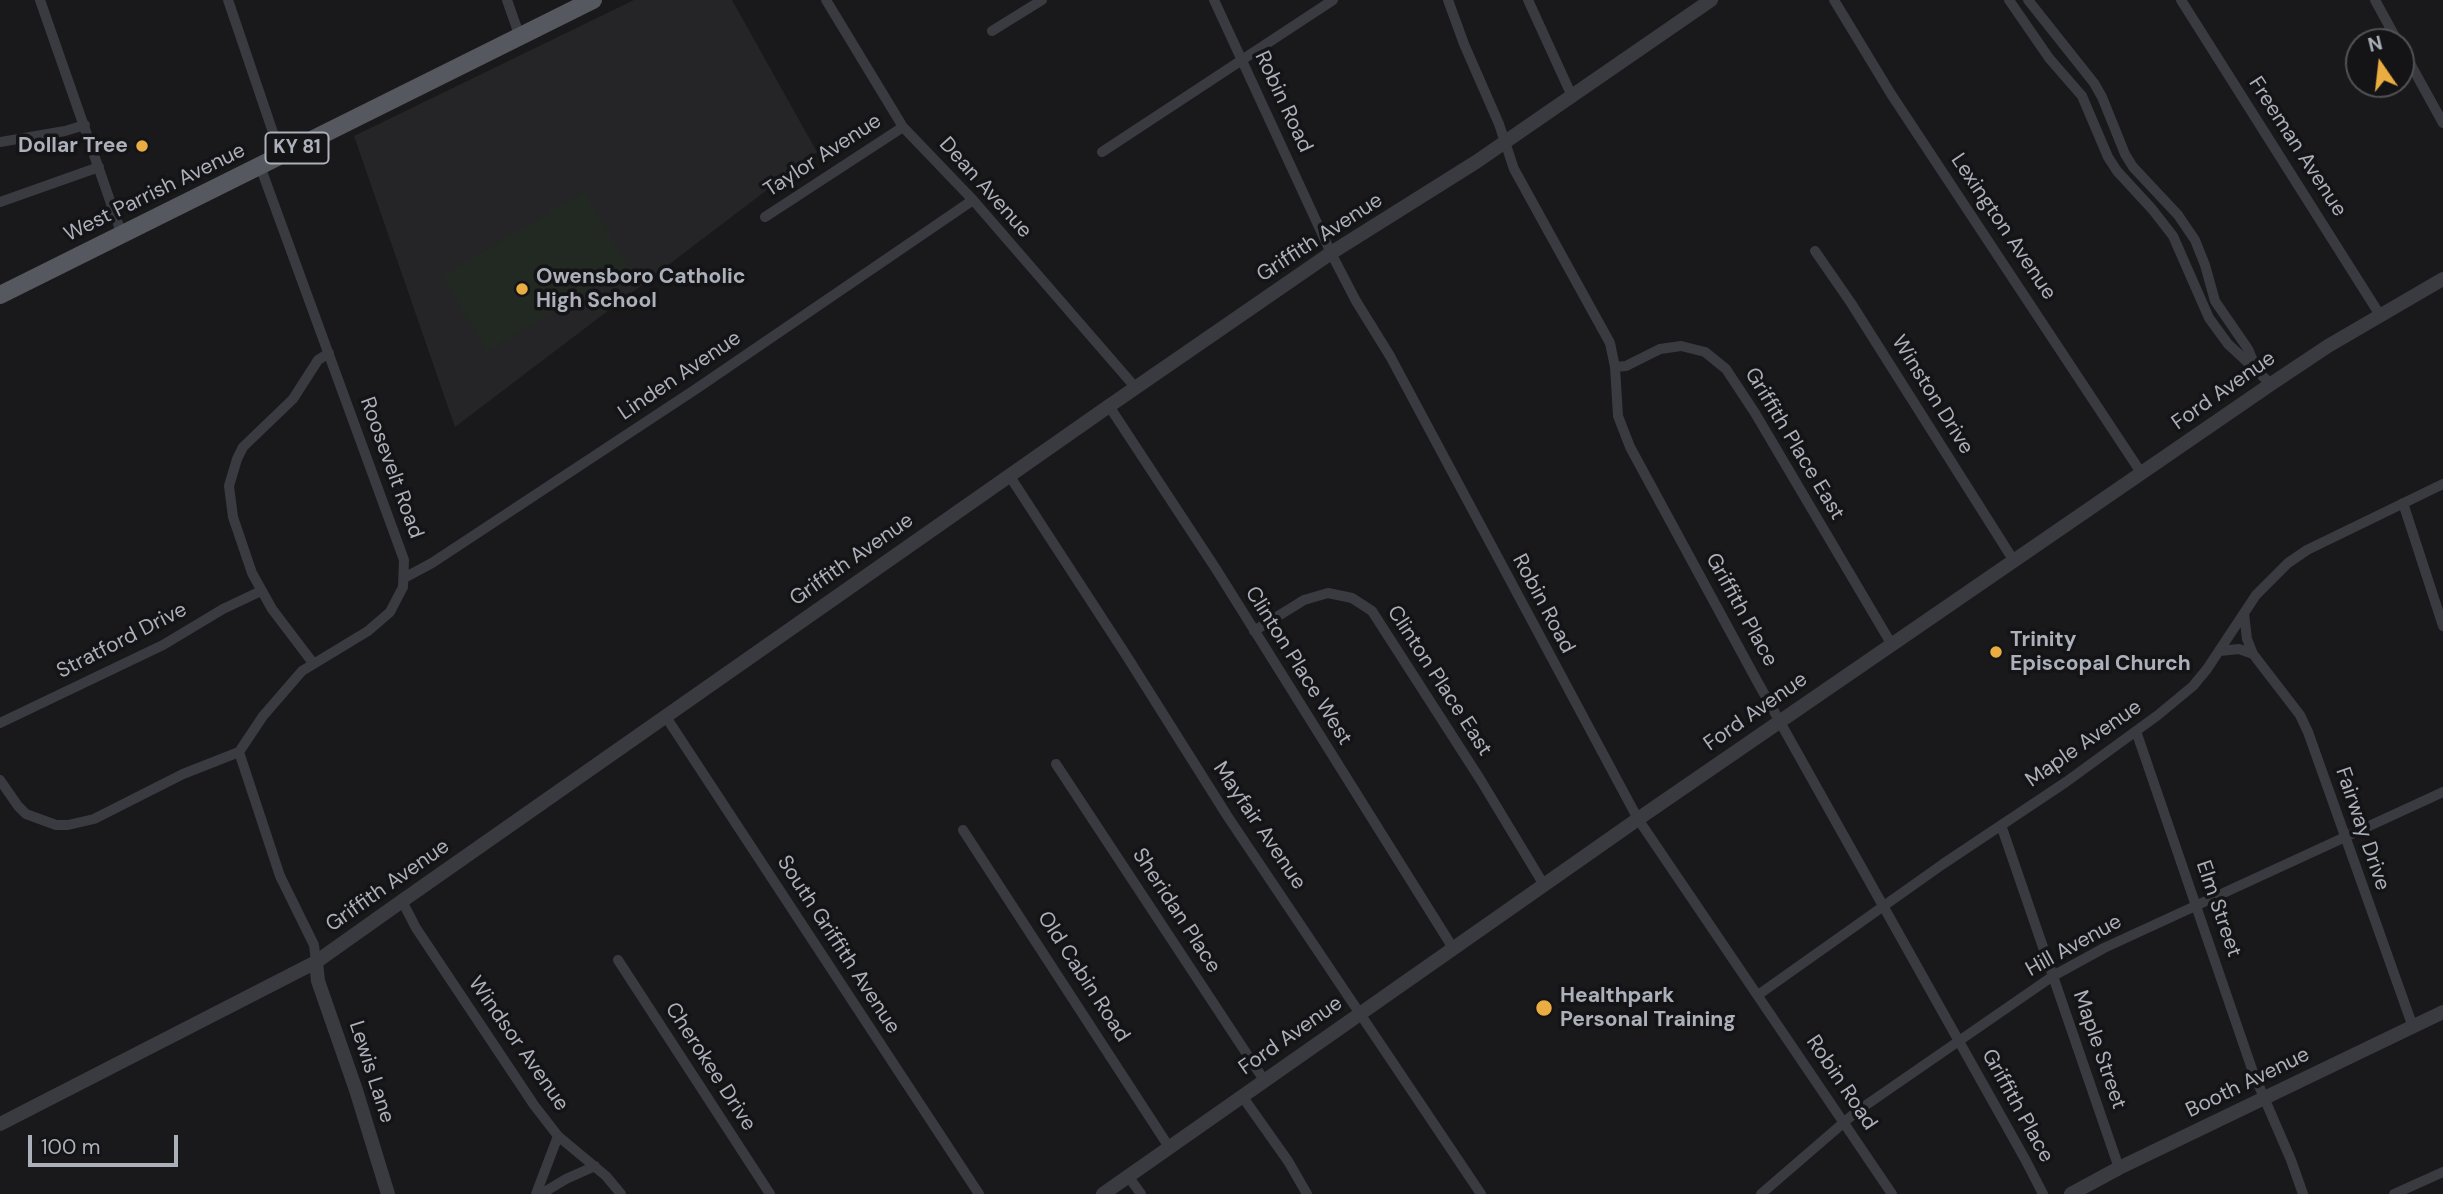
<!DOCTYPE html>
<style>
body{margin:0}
#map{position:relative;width:2443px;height:1194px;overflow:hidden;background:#19191b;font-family:"DM Sans",sans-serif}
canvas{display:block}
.north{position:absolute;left:2345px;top:28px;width:70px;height:70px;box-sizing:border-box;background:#141416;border:2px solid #515258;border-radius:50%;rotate:346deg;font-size:19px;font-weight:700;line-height:28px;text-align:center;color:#acb0ba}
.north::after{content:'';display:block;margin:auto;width:24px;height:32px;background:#eaad42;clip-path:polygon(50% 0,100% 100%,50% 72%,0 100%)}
.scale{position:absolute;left:28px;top:1135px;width:150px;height:32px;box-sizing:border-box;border:4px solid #acb0ba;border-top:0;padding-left:9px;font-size:21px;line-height:24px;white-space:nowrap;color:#acb0ba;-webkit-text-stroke:5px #141416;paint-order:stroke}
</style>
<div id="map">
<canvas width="2443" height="1194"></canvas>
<div class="north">N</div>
<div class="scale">100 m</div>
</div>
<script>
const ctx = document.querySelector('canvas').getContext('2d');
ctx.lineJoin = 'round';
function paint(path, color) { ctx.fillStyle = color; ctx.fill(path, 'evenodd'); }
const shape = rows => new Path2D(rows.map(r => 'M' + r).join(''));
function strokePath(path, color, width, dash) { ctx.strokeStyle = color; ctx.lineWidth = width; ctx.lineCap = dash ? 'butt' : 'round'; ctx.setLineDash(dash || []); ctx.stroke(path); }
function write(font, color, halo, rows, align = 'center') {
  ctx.font = font + ' "DM Sans",sans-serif'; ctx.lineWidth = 7; ctx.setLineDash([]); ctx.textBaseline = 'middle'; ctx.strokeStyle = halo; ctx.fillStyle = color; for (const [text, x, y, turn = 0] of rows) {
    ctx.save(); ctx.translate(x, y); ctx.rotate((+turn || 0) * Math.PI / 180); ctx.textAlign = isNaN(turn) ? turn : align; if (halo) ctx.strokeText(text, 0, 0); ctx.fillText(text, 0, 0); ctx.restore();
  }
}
const built = shape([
 [634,0,732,0,817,152,455,427,354,136]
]);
const green = shape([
 [584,192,629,267,487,351,442,276]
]);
const minor = shape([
 [40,0,122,235],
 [228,0,281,156],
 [507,0,520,37],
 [826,0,903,127,973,200,1135,387],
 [1214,0,1331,253,1356,301,1390,356,1638,819,1892,1194],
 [1448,0,1464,44,1499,124,1514,169,1610,343,1615,367,1618,416,1630,447,1757,681,2025,1159,2043,1194],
 [1528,0,1571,94],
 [1834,0,1891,94,2142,474],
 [2009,0,2049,58,2082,96,2108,157,2117,171,2152,209,2173,236,2209,318,2228,344,2271,384],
 [2028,0,2094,83,2102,97,2125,154,2133,167,2178,215,2195,240,2205,265,2215,301,2248,349,2255,366],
 [2181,0,2380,315],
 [2375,0,2398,42],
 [992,31,1042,0],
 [2401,47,2443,123],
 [0,142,65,131,85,125],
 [1102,152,1333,0],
 [260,166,404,560,403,587,390,612,368,631,302,671,263,716,239,752,280,876,314,945,316,962],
 [0,202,99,167],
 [765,217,903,127],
 [1815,251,1851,303,2014,561],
 [1615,367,1626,366,1660,349,1681,346,1705,352,1726,369,1755,413,1892,645],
 [1109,406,1216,569,1453,948],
 [1009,475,1126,655,1228,817,1481,1194],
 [2403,503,2443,626],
 [404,578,432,563,696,389,973,200],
 [2244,613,2247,639,2253,654,2300,715,2308,732,2413,1027],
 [1254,631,1304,600,1328,593,1352,598,1372,611,1480,779,1544,885],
 [2220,651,2239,649,2253,654],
 [313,663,272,609,252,573,233,517,229,486,237,459,243,447,293,399,318,360,329,353],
 [666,717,979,1194],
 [0,723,163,645,223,609,261,591],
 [2136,731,2253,1072,2291,1160,2303,1194],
 [1056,764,1264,1080],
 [0,780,18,806,26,814,56,825,68,825,94,819,183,774,239,752],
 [2001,825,2119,1168],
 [963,830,1169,1147],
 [402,901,416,928,534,1105,558,1136,606,1176,621,1194],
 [618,960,770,1194],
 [1758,995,1943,864,2066,782,2158,715,2193,686,2207,669,2256,595,2288,563,2307,550,2443,484],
 [1242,1096,1288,1161,1307,1194],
 [1128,1176,1141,1194],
 [536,1194,558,1136],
 [541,1194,566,1179,595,1166],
 [1761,1194,1856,1112,2053,976,2104,948,2443,792],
 [2394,1194,2443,1172]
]);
const tertiary = shape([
 [316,962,318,981,356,1090,388,1194],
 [0,1124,316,962,402,901,1109,406,1331,253,1476,162,1711,0],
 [1103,1194,1638,819,2271,384,2328,346,2443,279],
 [2071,1194,2119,1168,2443,1012]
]);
const primary = shape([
 [0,295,593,0]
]);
const markers = [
 [142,146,7,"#eaad42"],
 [522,289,7,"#eaad42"],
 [1996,652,7,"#eaad42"],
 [1544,1008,9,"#eaad42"]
];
const shields = [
 [297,148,63]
];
const shieldNames = [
 ["KY 81",297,148]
];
const streetNames = [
 ["Robin Road",1283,102,65],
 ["Freeman Avenue",2297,147,57],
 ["Taylor Avenue",823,156,-33],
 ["Dean Avenue",985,188,48],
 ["West Parrish Avenue",155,193,-26],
 ["Lexington Avenue",2003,227,56],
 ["Griffith Avenue",1320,238,-33],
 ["Linden Avenue",680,376,-34],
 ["Ford Avenue",2224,391,-35],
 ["Winston Drive",1932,395,58],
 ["Griffith Place East",1794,444,59],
 ["Roosevelt Road",391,468,70],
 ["Griffith Avenue",852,560,-35],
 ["Robin Road",1543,604,62],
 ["Griffith Place",1741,610,61],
 ["Stratford Drive",122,641,-27],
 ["Clinton Place West",1298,666,58],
 ["Clinton Place East",1439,681,57],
 ["Ford Avenue",1756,712,-35],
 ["Maple Avenue",2084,744,-35],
 ["Mayfair Avenue",1259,826,56],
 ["Fairway Drive",2362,829,71],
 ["Griffith Avenue",388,886,-35],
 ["Elm Street",2218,909,71],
 ["Sheridan Place",1176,911,57],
 ["South Griffith Avenue",838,945,57],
 ["Hill Avenue",2074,946,-29],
 ["Old Cabin Road",1083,977,57],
 ["Ford Avenue",1291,1036,-35],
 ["Windsor Avenue",518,1044,55],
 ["Maple Street",2099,1050,71],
 ["Cherokee Drive",710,1067,57],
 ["Lewis Lane",371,1072,72],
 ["Robin Road",1841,1083,56],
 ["Booth Avenue",2248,1083,-26],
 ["Griffith Place",2017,1106,61]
];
const poiNames = [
 ["Dollar Tree",128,146,"right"],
 ["Owensboro Catholic",536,277],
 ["High School",536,301],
 ["Trinity",2010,640],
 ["Episcopal Church",2010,664],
 ["Healthpark",1560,996],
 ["Personal Training",1560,1020]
];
paint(built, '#252528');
paint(green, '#212922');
strokePath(minor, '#3a3b40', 10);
strokePath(tertiary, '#3a3b40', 14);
strokePath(primary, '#56585f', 18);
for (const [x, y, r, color] of markers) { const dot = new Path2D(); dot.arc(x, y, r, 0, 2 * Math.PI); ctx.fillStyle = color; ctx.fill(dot); strokePath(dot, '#141416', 2.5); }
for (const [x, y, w] of shields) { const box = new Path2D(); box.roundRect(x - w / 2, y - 15.5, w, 31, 5); ctx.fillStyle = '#141416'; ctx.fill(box); strokePath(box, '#acb0ba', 2); }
write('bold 19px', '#acb0ba', null, shieldNames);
write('21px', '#acb0ba', '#141416', streetNames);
write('bold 21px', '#acb0ba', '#141416', poiNames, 'left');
</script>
